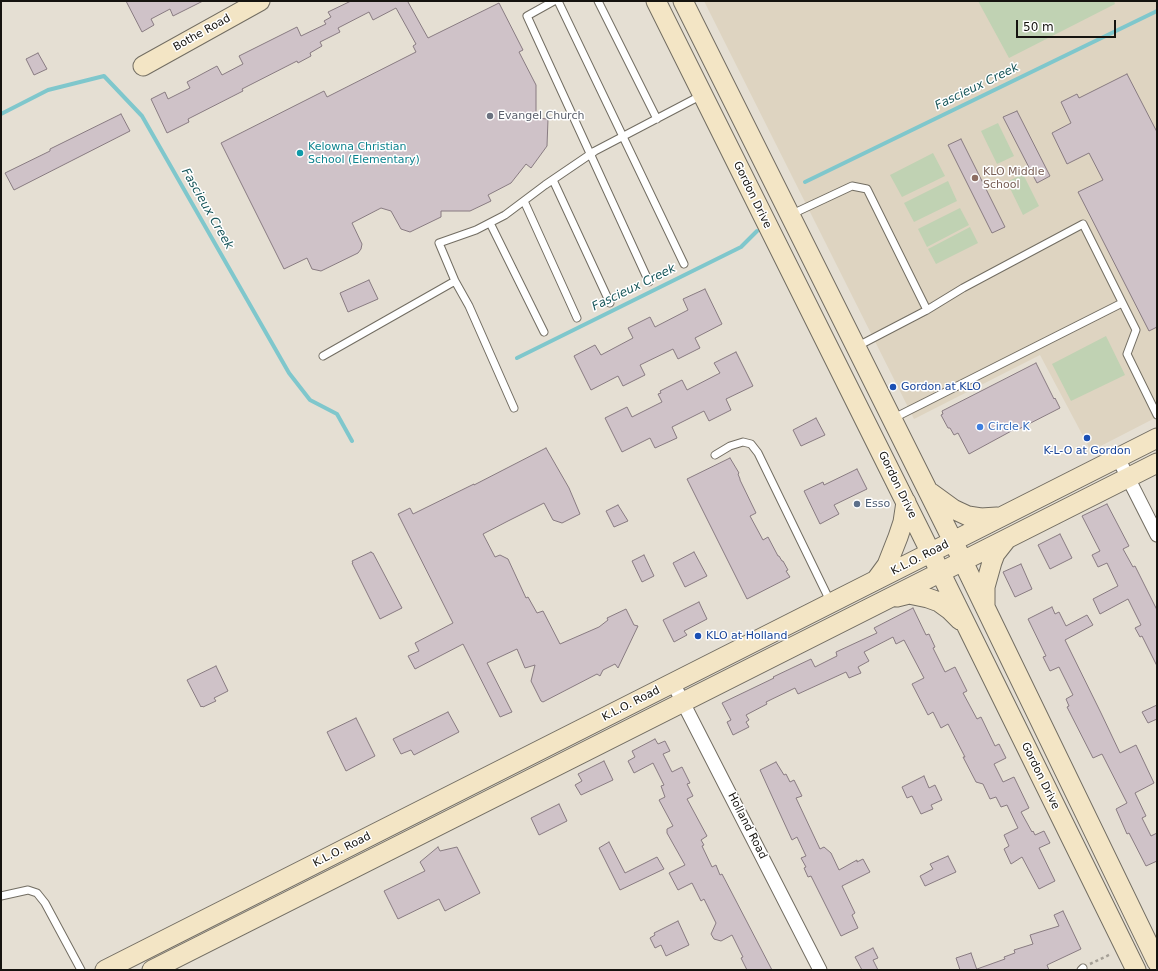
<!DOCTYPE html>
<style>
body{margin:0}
#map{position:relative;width:1158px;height:971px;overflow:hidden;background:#e5dfd3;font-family:"DejaVu Sans",sans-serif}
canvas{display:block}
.frame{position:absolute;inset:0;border:2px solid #15130f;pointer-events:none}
.scale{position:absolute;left:1016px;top:20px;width:100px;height:18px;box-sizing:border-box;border:2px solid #15130f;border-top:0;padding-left:5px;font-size:12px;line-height:14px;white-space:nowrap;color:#15130f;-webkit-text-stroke:3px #fff;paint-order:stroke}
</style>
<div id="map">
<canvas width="1158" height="971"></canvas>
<div class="frame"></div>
<div class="scale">50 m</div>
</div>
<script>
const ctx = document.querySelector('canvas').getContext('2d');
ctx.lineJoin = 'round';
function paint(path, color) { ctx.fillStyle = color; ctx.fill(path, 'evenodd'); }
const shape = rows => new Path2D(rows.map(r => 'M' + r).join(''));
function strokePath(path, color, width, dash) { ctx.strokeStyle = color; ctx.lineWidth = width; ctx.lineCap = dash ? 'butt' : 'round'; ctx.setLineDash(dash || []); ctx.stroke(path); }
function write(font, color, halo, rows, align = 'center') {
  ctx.font = font + ' "DejaVu Sans",sans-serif'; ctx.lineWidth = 3; ctx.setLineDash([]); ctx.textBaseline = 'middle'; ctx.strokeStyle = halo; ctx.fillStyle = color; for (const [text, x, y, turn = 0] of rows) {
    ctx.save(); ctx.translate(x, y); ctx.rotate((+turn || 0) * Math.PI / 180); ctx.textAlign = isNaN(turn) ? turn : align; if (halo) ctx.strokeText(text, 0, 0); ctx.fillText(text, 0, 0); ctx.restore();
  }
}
const built = shape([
 [704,1,1157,1,1157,417,1091,451,1040,355,914,419]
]);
const green = shape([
 [978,1,1114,1,1115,4,1009,58],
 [998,123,1014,156,997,164,981,131],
 [933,153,945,176,902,197,890,175],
 [1023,174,1039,206,1023,215,1007,182],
 [948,181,957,201,914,222,904,203],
 [960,208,969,225,927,247,918,229],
 [970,227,978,243,936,264,928,249],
 [1106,336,1125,375,1071,401,1052,364]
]);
const stream = shape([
 [1,114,48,90,104,76,142,116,289,373,310,400,337,414,352,441],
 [805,182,1157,11],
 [517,358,741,247,757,231]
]);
const building = shape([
 [126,1,203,1,173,16,170,9,151,19,154,25,142,32,126,1],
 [351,1,409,1,408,2,428,38,499,3,523,50,519,52,536,85,536,118,548,119,547,146,531,168,526,164,511,183,488,195,491,201,470,211,441,211,441,217,410,232,401,229,391,211,381,208,352,223,362,244,361,249,358,253,321,271,312,269,307,258,284,269,221,143,324,91,327,97,416,52,413,46,416,44,396,8,373,20,369,12,338,28,340,32,320,42,322,46,310,53,311,56,298,63,297,61,242,89,243,91,188,119,189,122,167,133,151,99,165,92,168,99,190,88,187,82,217,66,222,75,243,64,239,56,297,27,301,36,326,24,324,21,331,17,328,12,351,1],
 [38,53,47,69,34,75,26,59,38,53],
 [1127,74,1157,132,1157,327,1149,331,1078,192,1103,180,1089,153,1067,164,1052,133,1071,123,1061,102,1077,94,1079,98,1127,74],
 [1017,111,1050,176,1037,183,1003,117,1017,111],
 [121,114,130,131,14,190,5,173,50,151,50,149,121,114],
 [961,139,1005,227,992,233,948,145,961,139],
 [369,280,378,299,348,312,340,293,369,280],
 [705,289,722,324,695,338,700,348,678,359,673,349,640,365,645,375,623,386,618,376,591,390,574,356,595,345,601,355,633,338,628,328,650,317,655,327,688,310,683,299,705,289],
 [736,352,753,386,726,399,731,410,709,421,704,411,672,427,677,438,655,448,650,438,622,452,605,418,627,407,632,417,662,402,658,394,661,393,660,391,682,380,687,390,720,373,714,363,736,352],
 [1036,363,1054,399,1055,398,1060,408,1015,431,1015,429,969,454,958,433,954,435,950,428,948,428,941,415,943,414,942,411,1036,363],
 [816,418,825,435,801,446,793,430,816,418],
 [546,448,569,488,580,514,562,523,553,520,544,503,508,521,483,534,495,557,500,555,508,559,526,598,528,597,537,613,543,611,560,644,599,627,608,620,607,618,626,609,634,625,638,626,618,668,615,664,603,670,600,676,597,674,543,702,541,701,531,681,535,665,525,668,517,649,487,663,512,712,500,717,463,644,415,669,408,656,419,651,415,643,453,623,398,514,410,508,413,514,474,484,474,485,546,448],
 [730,458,739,473,738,474,740,479,740,480,756,513,750,516,763,540,768,537,778,556,779,556,782,561,783,561,788,570,786,571,790,577,747,599,687,479,730,458],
 [857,469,867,489,834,505,839,514,820,524,804,491,823,482,824,485,857,469],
 [1107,504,1129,546,1123,549,1133,567,1135,566,1157,610,1157,666,1142,636,1140,637,1135,628,1141,625,1128,599,1100,614,1093,599,1118,586,1107,563,1098,567,1092,555,1100,551,1082,516,1107,504],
 [618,505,628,521,614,527,606,511,618,505],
 [1060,534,1072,558,1050,569,1038,545,1060,534],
 [371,552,372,553,373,553,402,608,380,619,352,563,353,563,352,561,371,552],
 [694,552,707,576,685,587,673,563,694,552],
 [644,555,654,576,642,582,632,561,644,555],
 [1021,564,1032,589,1015,597,1003,572,1021,564],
 [699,602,707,619,684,631,687,635,674,642,663,620,699,602],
 [1052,607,1055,614,1059,612,1066,626,1087,615,1093,625,1065,640,1101,713,1120,753,1136,745,1154,783,1135,793,1146,816,1142,818,1151,836,1157,833,1157,861,1146,866,1129,833,1127,834,1116,809,1127,803,1102,754,1093,758,1067,707,1069,706,1066,699,1073,695,1059,667,1050,671,1043,657,1046,656,1028,619,1052,607],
 [913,608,926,635,929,634,935,647,933,648,945,672,955,667,967,691,963,693,977,719,981,717,995,746,999,744,1006,758,994,764,1003,782,1014,777,1029,808,1021,812,1032,832,1033,831,1035,835,1044,831,1050,843,1039,848,1055,881,1039,889,1022,857,1011,864,1004,849,1009,846,1004,835,1018,828,1007,805,1001,807,996,797,990,799,983,784,976,782,963,757,965,757,948,724,941,728,933,712,928,715,912,684,924,678,904,640,896,644,893,637,864,652,869,661,858,667,861,673,849,678,846,672,798,694,795,688,766,702,767,704,746,715,749,720,746,722,749,727,733,735,727,722,731,720,722,703,774,678,773,677,811,659,815,667,837,656,836,652,877,633,874,628,913,608],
 [216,666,228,691,214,698,216,701,203,707,202,706,201,707,187,680,216,666],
 [1157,705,1157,719,1148,723,1142,712,1157,705],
 [448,712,459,732,414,755,411,750,401,754,393,739,448,712],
 [356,718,375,756,346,771,327,732,356,718],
 [655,739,658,744,665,741,670,751,663,754,672,772,682,767,690,783,687,784,693,796,687,799,707,836,701,840,704,845,702,846,712,867,716,865,720,875,722,874,772,970,747,970,741,958,743,957,732,935,721,941,714,939,711,934,716,923,704,899,701,901,692,883,678,890,669,873,685,865,667,833,667,829,673,826,659,800,665,797,661,786,664,785,653,763,634,773,628,761,635,757,632,751,655,739],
 [604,761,613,780,581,795,575,785,582,781,578,774,604,761],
 [776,762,784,775,786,774,790,782,794,780,802,796,796,798,820,849,824,847,831,853,839,870,857,860,857,862,863,859,870,872,842,886,855,913,852,915,858,928,841,936,811,876,808,877,804,868,806,867,801,858,806,856,797,837,792,840,760,770,776,762],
 [924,776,929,788,935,785,942,800,931,805,933,809,921,814,912,796,907,798,902,787,924,776],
 [559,804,567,821,539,835,531,818,559,804],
 [609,842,625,873,657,857,664,869,620,890,599,848,609,842],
 [438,847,440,851,457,847,480,893,445,911,439,899,398,919,384,891,425,871,420,862,438,847],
 [948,856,956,872,925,886,920,876,933,869,930,864,948,856],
 [1063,911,1081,949,1047,965,1049,970,977,970,977,969,1005,959,1004,957,1015,953,1014,950,1033,944,1030,935,1059,926,1054,915,1063,911],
 [678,921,689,945,666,956,661,945,655,948,650,938,655,935,654,933,678,921],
 [873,948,878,958,873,960,878,970,862,970,855,957,873,948],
 [971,953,977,970,960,970,956,958,971,953]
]);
const path = shape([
 [1090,964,1111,954]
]);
const lane = shape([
 [554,1,527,16,649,282],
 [558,1,684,264],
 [598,1,657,119],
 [553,180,610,303],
 [524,201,577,318],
 [790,215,852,186,867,189,927,310],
 [490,223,544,332],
 [856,347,927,310,963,288,1083,224,1136,330,1127,354,1157,415],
 [323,356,455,281],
 [514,408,469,306,455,281,439,243,476,230,505,215,545,185,595,151,702,95],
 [892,419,1122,303],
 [715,455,730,446,743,442,751,444,758,453,831,603],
 [1,896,28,890,37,893,45,903,81,970],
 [1081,970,1083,968]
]);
const street = shape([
 [1118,458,1157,535],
 [673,683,820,970]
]);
const secondary = shape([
 [656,1,920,531,1136,970],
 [683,1,953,541,1157,962],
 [143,66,260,1],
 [931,493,953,509,968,516,981,518,997,517],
 [876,580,887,565,898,537,903,522,906,502],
 [897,597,909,594,928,598,939,602,950,610,960,620],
 [985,606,985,587,992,562,995,554,1006,540],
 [105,970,1157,438],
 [152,970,1157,463]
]);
const markers = [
 [490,116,4,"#6b7280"],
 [300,153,4,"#0f9aa8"],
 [975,178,4,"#8d6e63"],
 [893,387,4,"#1a4fb4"],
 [980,427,4,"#3f7fe0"],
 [1087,438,4,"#1a4fb4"],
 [857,504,4,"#5c6f8a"],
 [698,636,4,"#1a4fb4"]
];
const streetNames = [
 ["Bothe Road",202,33,-29],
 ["Gordon Drive",752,195,64],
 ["Gordon Drive",897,485,64],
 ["K.L.O. Road",920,558,-27],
 ["K.L.O. Road",631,704,-27],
 ["Gordon Drive",1040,776,64],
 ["Holland Road",747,826,63],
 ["K.L.O. Road",342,850,-27]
];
const worshipNames = [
 ["Evangel Church",498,116]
];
const cultureNames = [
 ["Kelowna Christian",308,147],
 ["School (Elementary)",308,160]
];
const educationNames = [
 ["KLO Middle",983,172],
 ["School",983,185]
];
const transitNames = [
 ["Gordon at KLO",901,387],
 ["K-L-O at Gordon",1087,451,"center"],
 ["KLO at Holland",706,636]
];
const shopNames = [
 ["Circle K",988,427]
];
const serviceNames = [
 ["Esso",865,504]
];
const waterNames = [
 ["Fascieux Creek",977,87,-26],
 ["Fascieux Creek",207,209,60],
 ["Fascieux Creek",634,288,-26]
];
paint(built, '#ded4c1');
paint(green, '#c0d2b3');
strokePath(stream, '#7fc7cc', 4);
paint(building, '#cfc2c8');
strokePath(building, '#887b81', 1);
strokePath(lane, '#726d62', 9);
strokePath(street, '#726d62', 15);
strokePath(secondary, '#726d62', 21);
strokePath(path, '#a5a097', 2.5, [3, 3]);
strokePath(lane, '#fff', 7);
strokePath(street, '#fff', 13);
strokePath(secondary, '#f3e5c5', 19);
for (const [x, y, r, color] of markers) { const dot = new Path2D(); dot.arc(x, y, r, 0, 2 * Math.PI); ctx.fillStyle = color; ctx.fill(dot); strokePath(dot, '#fff', 1.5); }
write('11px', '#15130f', '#fff', streetNames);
write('11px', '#5b616d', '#fff', worshipNames, 'left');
write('11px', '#0d838f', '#fff', cultureNames, 'left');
write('11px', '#785e54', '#fff', educationNames, 'left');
write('11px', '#164399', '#fff', transitNames, 'left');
write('11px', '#366cbe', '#fff', shopNames, 'left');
write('11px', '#4e5e75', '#fff', serviceNames, 'left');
write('italic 12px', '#1a585c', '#fff', waterNames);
</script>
